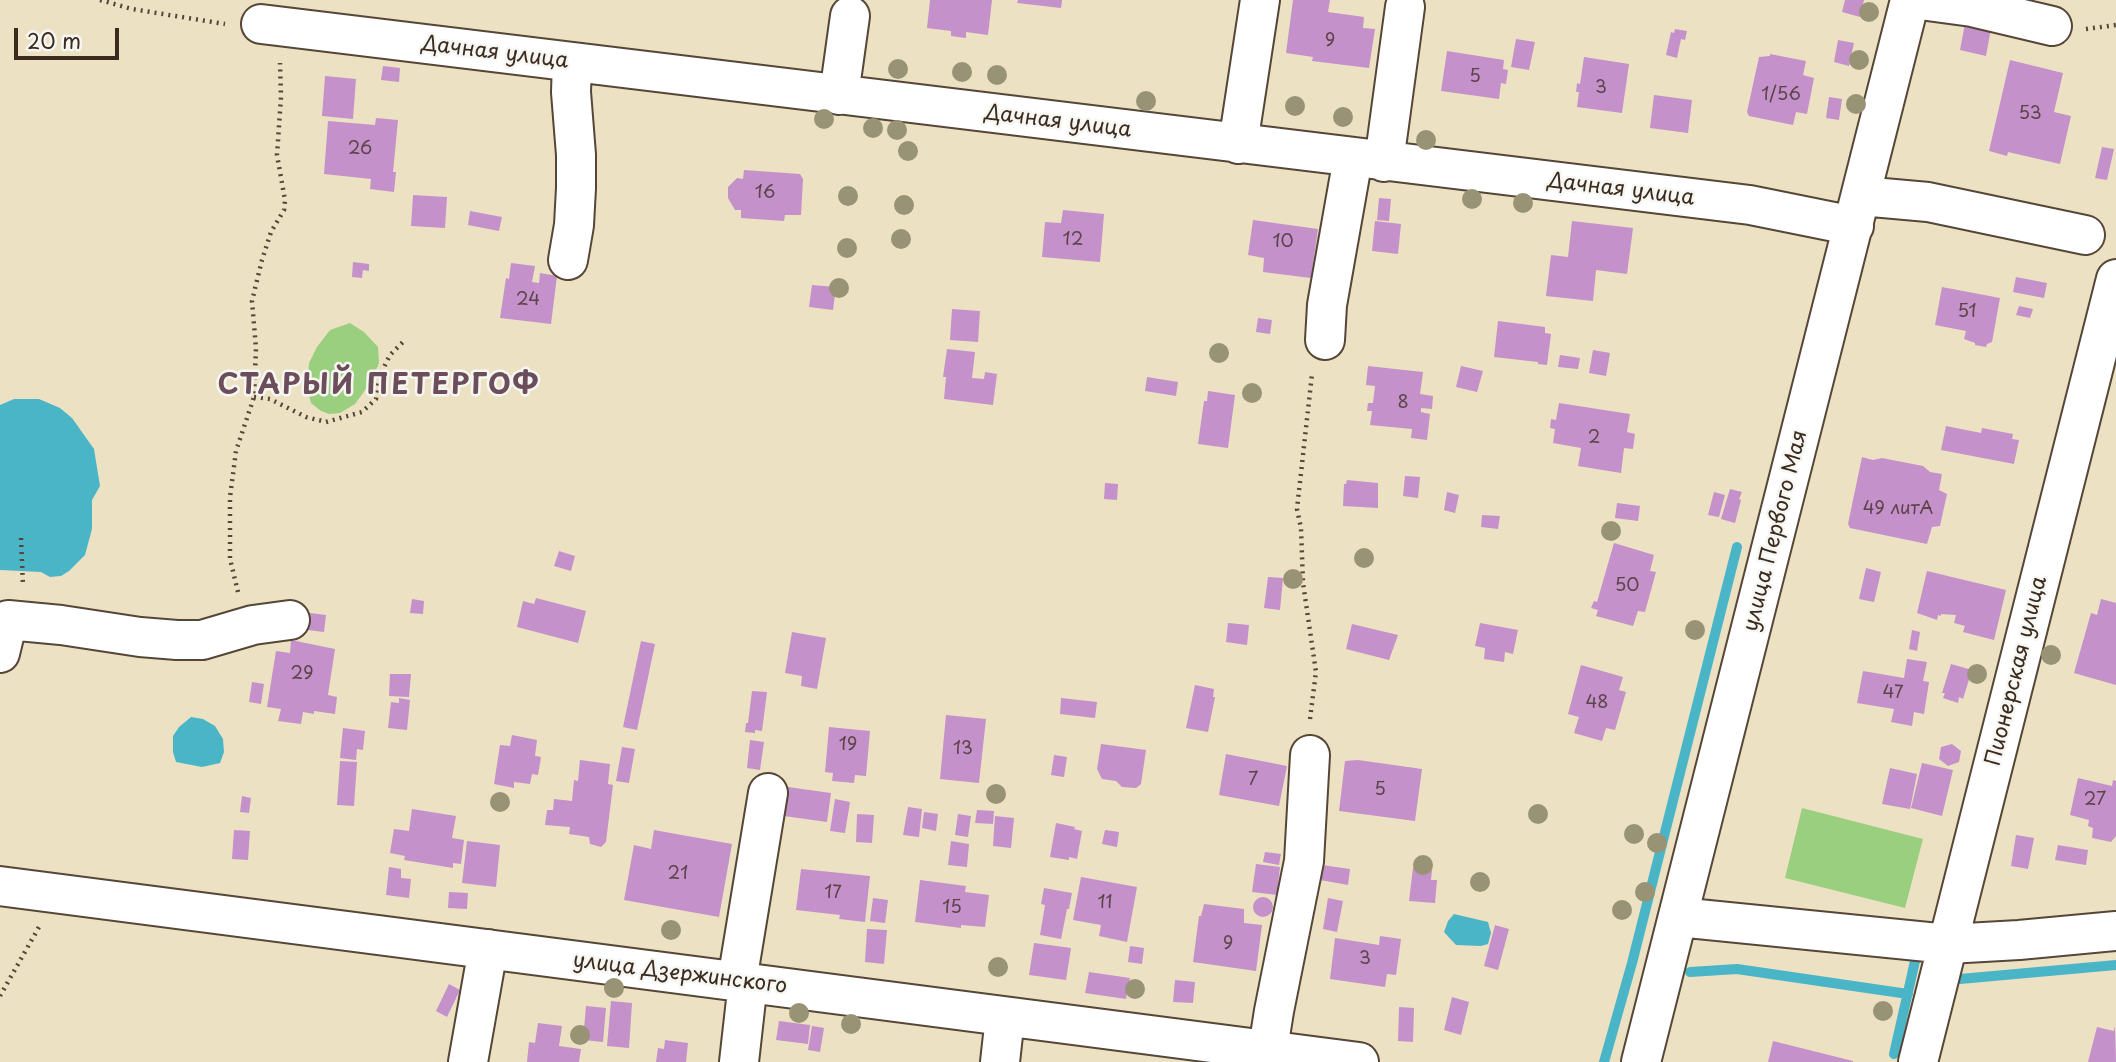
<!DOCTYPE html>
<meta charset="utf-8">
<style>
body{margin:0}
#map{position:relative;width:2116px;height:1062px;overflow:hidden;background:#ece2c3;font-family:"Playpen Sans",sans-serif}
canvas{display:block}
.scale{position:absolute;left:14px;top:28px;width:105px;height:32px;box-sizing:border-box;border:4px solid #3b2a1e;border-top:0;padding-left:9px;font-size:21px;line-height:24px;white-space:nowrap;color:#3b2a1e;-webkit-text-stroke:5px #f6f6f2;paint-order:stroke}
</style>
<div id="map">
<canvas width="2116" height="1062"></canvas>
<div class="scale">20 m</div>
</div>
<script>
const ctx = document.querySelector('canvas').getContext('2d');
ctx.lineJoin = 'round';
function paint(path, color) { ctx.fillStyle = color; ctx.fill(path, 'evenodd'); }
const shape = rows => new Path2D(rows.map(r => 'M' + r).join(''));
function strokePath(path, color, width, dash) { ctx.strokeStyle = color; ctx.lineWidth = width; ctx.lineCap = dash ? 'butt' : 'round'; ctx.setLineDash(dash || []); ctx.stroke(path); }
function write(font, color, halo, rows, align = 'center') {
  ctx.font = font + ' "Playpen Sans",sans-serif'; ctx.lineWidth = 5; ctx.setLineDash([]); ctx.textBaseline = 'middle'; ctx.strokeStyle = halo; ctx.fillStyle = color; for (const [text, x, y, turn = 0] of rows) {
    ctx.save(); ctx.translate(x, y); ctx.rotate((+turn || 0) * Math.PI / 180); ctx.textAlign = isNaN(turn) ? turn : align; if (halo) ctx.strokeText(text, 0, 0); ctx.fillText(text, 0, 0); ctx.restore();
  }
}
const green = shape([
 [350,323,364,332,378,347,379,363,371,382,355,404,340,413,329,414,321,411,311,403,307,388,309,363,317,347,330,330],
 [1802,808,1923,839,1905,908,1785,878]
]);
const water = shape([
 [14,399,39,399,60,408,72,418,94,449,100,486,92,500,92,529,85,555,69,571,61,576,50,577,41,572,0,570,0,405],
 [191,717,203,719,215,726,223,739,224,752,220,763,202,767,176,762,173,752,173,736,179,727],
 [1454,914,1488,922,1491,933,1488,944,1481,946,1456,945,1444,932,1448,921]
]);
const stream = shape([
 [1690,972,1737,969,1908,994],
 [1960,979,2116,965],
 [1894,1054,1915,961],
 [1604,1062,1632,963,1737,547]
]);
const building = shape([
 [930,0,992,0,988,35,966,32,966,38,951,36,951,31,927,28],
 [1018,0,1062,0,1061,8,1017,3],
 [1293,0,1330,0,1328,12,1364,17,1363,28,1375,29,1369,68,1312,61,1313,57,1286,53],
 [1845,0,1864,0,1860,17,1842,12],
 [1966,18,1992,23,1986,56,1960,50],
 [1675,29,1687,31,1685,40,1681,39,1677,58,1666,55,1671,32,1674,33],
 [1516,39,1535,42,1529,70,1511,67],
 [1838,40,1854,43,1849,66,1834,62],
 [1447,51,1504,60,1503,69,1508,70,1506,84,1501,83,1499,99,1441,91],
 [1770,54,1806,61,1803,75,1814,78,1807,114,1796,112,1793,125,1749,116,1747,112,1759,57,1770,56],
 [1584,57,1629,64,1622,113,1577,107,1579,92,1576,92,1577,83,1580,84],
 [2010,60,2063,73,2054,112,2071,116,2060,164,2008,152,2007,156,1989,151],
 [383,66,400,68,399,82,381,80],
 [325,76,356,79,353,119,322,116],
 [1654,95,1692,100,1688,133,1650,128],
 [1829,97,1842,99,1839,120,1826,118],
 [376,118,398,120,393,172,396,172,394,192,370,189,371,179,324,174,328,121,375,125],
 [2102,147,2114,149,2107,180,2095,178],
 [744,170,800,174,803,179,801,215,785,215,784,221,741,218,741,210,735,210,728,198,728,187,737,178,743,179],
 [413,195,447,197,445,228,411,226],
 [1379,198,1391,199,1389,221,1377,220],
 [1063,210,1104,214,1100,262,1042,257,1045,222,1061,223],
 [470,211,502,217,499,231,468,225],
 [1253,220,1318,229,1311,278,1263,272,1264,258,1248,255],
 [1375,221,1401,224,1398,254,1372,251],
 [1572,221,1633,228,1627,274,1596,270,1593,301,1546,296,1551,255,1568,257],
 [353,262,369,264,369,271,363,270,362,278,352,277],
 [511,263,535,266,532,282,539,283,540,273,557,276,551,324,500,318,506,278,509,279],
 [2016,277,2047,283,2044,298,2013,292],
 [812,285,836,287,833,310,809,307],
 [1942,287,2000,298,1992,342,1987,344,1986,347,1975,345,1975,343,1964,339,1966,331,1935,325],
 [2019,306,2033,309,2030,318,2016,315],
 [952,309,980,311,978,342,950,340],
 [1258,318,1272,320,1270,334,1256,332],
 [1498,321,1545,327,1545,333,1551,334,1547,365,1538,364,1538,362,1494,357],
 [947,349,975,352,972,378,984,379,985,372,997,374,993,405,944,399,946,377,943,377],
 [1593,350,1610,353,1606,376,1589,373],
 [1560,355,1580,358,1578,369,1558,367],
 [1368,366,1423,372,1420,394,1433,396,1432,409,1421,408,1421,412,1430,414,1427,440,1411,438,1412,429,1370,425,1372,411,1367,411,1368,403,1373,403,1375,386,1366,385],
 [1461,366,1483,371,1477,392,1456,387],
 [1147,377,1178,382,1176,396,1145,391],
 [1208,391,1235,395,1228,448,1198,444,1204,401,1207,401],
 [1559,403,1630,414,1627,432,1635,434,1633,449,1624,448,1621,473,1578,466,1581,448,1553,443,1555,429,1550,428,1551,419,1556,420],
 [1946,426,1981,433,1982,428,2013,434,2012,439,2019,440,2014,464,1941,450],
 [1862,457,1873,460,1882,458,1923,466,1930,472,1942,474,1939,490,1947,494,1940,526,1932,527,1927,544,1850,528,1848,524],
 [1405,476,1420,477,1418,498,1403,496],
 [1347,480,1378,483,1378,508,1343,506,1344,484,1346,484],
 [1105,483,1118,484,1117,500,1104,499],
 [1730,489,1742,492,1739,499,1741,500,1735,523,1721,519],
 [1447,492,1459,495,1455,513,1444,510],
 [1714,492,1725,495,1719,517,1708,515],
 [1617,503,1640,506,1638,521,1615,518],
 [1482,515,1500,516,1498,529,1481,527],
 [1614,543,1654,555,1650,571,1656,572,1645,612,1638,611,1633,626,1596,616,1598,610,1591,608,1594,601,1597,602],
 [559,551,575,556,571,571,554,566],
 [1866,568,1881,572,1874,602,1859,599],
 [1927,571,2006,590,1994,640,1963,632,1965,626,1954,623,1956,615,1941,614,1941,616,1938,615,1937,620,1917,613],
 [1268,577,1283,578,1280,610,1264,608],
 [536,598,586,611,578,643,517,627,523,601,534,604],
 [412,599,424,601,423,614,410,613],
 [2101,599,2116,603,2116,685,2074,673,2091,613,2097,615],
 [294,611,326,615,324,632,292,628],
 [1228,623,1249,625,1247,645,1226,642],
 [1480,623,1518,630,1513,654,1505,652,1504,662,1484,659,1485,648,1475,646],
 [1352,624,1398,635,1389,660,1346,649],
 [1912,630,1920,632,1917,651,1909,649],
 [792,632,826,638,817,689,801,686,802,676,785,673],
 [291,640,335,649,328,695,337,697,335,714,314,711,314,714,303,712,301,724,278,721,281,709,267,707,276,651,290,653],
 [641,641,655,644,637,730,623,727],
 [1907,659,1927,662,1923,681,1929,682,1924,714,1914,712,1912,726,1891,722,1894,709,1857,703,1863,671,1904,678],
 [1951,664,1972,670,1963,699,1959,697,1958,703,1943,698,1945,693,1942,693],
 [1581,665,1623,677,1619,690,1626,692,1615,730,1606,728,1602,741,1574,733,1579,717,1568,714],
 [390,674,411,674,409,697,389,696],
 [252,682,264,684,261,704,249,702],
 [1195,685,1214,689,1213,697,1215,697,1208,732,1186,728],
 [752,691,767,692,762,731,755,730,755,733,745,732,746,723,748,723],
 [399,698,410,700,407,730,388,728,391,702,399,703],
 [1061,698,1097,702,1095,718,1060,714],
 [946,715,986,719,979,783,940,779],
 [829,727,870,731,866,776,855,775,854,783,832,781,833,773,825,772],
 [343,728,365,731,363,750,357,749,356,760,340,758],
 [512,735,537,740,535,756,541,757,538,775,532,774,530,784,514,782,514,788,494,784,500,745,510,746],
 [750,740,764,742,760,770,747,768],
 [1101,744,1146,750,1141,784,1136,788,1122,787,1116,781,1102,779,1097,769],
 [1952,744,1961,751,1959,762,1948,766,1939,759,1941,747],
 [622,747,635,749,629,783,616,781],
 [1226,754,1287,766,1279,806,1219,795],
 [1054,755,1067,757,1064,777,1051,775],
 [580,760,610,764,608,784,613,785,606,842,601,847,590,844,589,837,569,834,570,827,545,825,547,810,553,810,554,799,572,801,574,780,578,781],
 [1358,760,1422,769,1415,821,1339,811,1345,761],
 [340,761,357,762,354,806,337,805],
 [1922,763,1953,770,1942,816,1911,808],
 [1890,768,1917,774,1910,809,1882,804],
 [2078,778,2112,786,2113,780,2116,781,2116,836,2111,842,2092,838,2093,828,2088,826,2089,820,2070,815],
 [788,787,831,793,827,822,784,816],
 [242,796,251,798,249,813,240,812],
 [835,799,850,802,845,833,830,831],
 [908,807,922,809,919,837,903,835],
 [412,809,456,816,452,838,464,840,461,864,453,863,453,868,404,860,405,856,390,853,394,829,409,831],
 [977,810,994,811,993,824,975,823],
 [924,812,938,814,936,831,922,828],
 [857,814,874,815,872,843,856,842],
 [958,814,971,816,968,837,955,835],
 [995,816,1014,818,1011,848,993,846],
 [1056,823,1075,827,1074,829,1082,831,1077,859,1069,857,1069,860,1050,857],
 [234,830,250,831,248,860,232,859],
 [654,830,732,844,719,917,624,900,634,845,651,849],
 [1105,830,1119,832,1117,847,1102,844],
 [2016,835,2034,838,2028,869,2011,866],
 [467,841,500,845,496,887,462,883],
 [951,841,969,844,967,867,948,865],
 [2058,845,2088,850,2086,865,2055,860],
 [1265,852,1281,854,1279,865,1263,862],
 [1256,864,1280,867,1277,895,1252,892],
 [1322,865,1350,869,1348,885,1320,880],
 [389,867,401,869,401,878,411,879,409,898,386,895],
 [1413,868,1432,870,1431,880,1437,880,1435,903,1409,901],
 [801,869,870,876,865,922,839,919,840,915,796,910],
 [1081,877,1137,887,1127,942,1099,936,1101,925,1073,920],
 [920,880,966,886,965,892,989,895,985,927,961,925,961,928,915,922],
 [1044,888,1072,893,1069,909,1067,909,1061,939,1040,935,1045,905,1041,904],
 [449,892,468,893,467,909,448,908],
 '1253 907a10 10 0 1 1 20 0a10 10 0 1 1-20 0Z',
 [873,898,888,900,885,923,870,921],
 [1328,898,1343,901,1337,932,1323,929],
 [1204,904,1244,909,1244,923,1262,925,1256,971,1193,962,1199,916,1201,916],
 [1495,925,1509,929,1498,970,1484,966],
 [867,929,887,930,884,964,865,962],
 [1380,936,1401,939,1396,975,1387,974,1385,987,1330,979,1335,938,1379,945],
 [1034,943,1071,948,1066,980,1029,975],
 [1130,946,1144,948,1142,964,1128,962],
 [1089,972,1130,978,1126,999,1085,993],
 [1175,980,1195,982,1193,1003,1173,1002],
 [449,984,460,990,447,1017,436,1011],
 [1452,997,1469,1002,1461,1035,1444,1030],
 [611,1001,632,1003,629,1048,607,1046],
 [586,1006,606,1008,603,1042,583,1040],
 [1399,1007,1414,1008,1413,1042,1398,1041],
 [779,1021,810,1025,808,1044,776,1040],
 [538,1023,562,1026,559,1046,581,1049,579,1062,527,1062,529,1042,535,1043],
 [812,1026,824,1028,820,1052,808,1050],
 [2115,1026,2116,1062,2088,1062,2097,1027,2114,1031],
 [665,1040,688,1043,686,1062,656,1062,658,1048,664,1049],
 [1773,1041,1853,1061,1853,1062,1768,1062]
]);
const path = shape([
 [100,0,132,9,225,24],
 [2086,29,2116,25],
 [254,397,270,399,306,417,326,422,362,412,376,399,379,377,390,355,406,339],
 [21,538,23,586],
 [238,592,230,559,230,497,236,451,254,397,256,348,252,301,262,260,271,232,284,210,285,200,277,155,281,97,280,63],
 [1310,719,1316,672,1303,583,1301,528,1297,509,1312,374],
 [0,996,39,927]
]);
const minor = shape([
 [1920,0,1972,7,2052,26],
 [261,24,1750,205,1854,226],
 [839,95,850,16],
 [1238,144,1260,0],
 [1384,162,1405,7],
 [1861,196,1928,202,2085,235],
 [568,260,574,225,576,188,576,155,571,92,572,62],
 [1325,340,1327,305,1353,158],
 [0,653,8,620,61,625,140,637,177,640,202,640,253,625,290,620],
 [0,886,1359,1062],
 [1678,917,1948,944,2019,940,2116,931],
 [737,981,768,793],
 [1268,1049,1274,1011,1304,861,1310,755],
 [468,1062,488,949],
 [739,1062,748,982],
 [1000,1062,1005,1017],
 [1641,1062,1910,0],
 [1918,1062,2116,279]
]);
const trees = [
 [1869,12],
 [1859,60],
 [898,69],
 [962,72],
 [997,75],
 [1146,101],
 [1856,104],
 [1295,106],
 [1343,117],
 [824,119],
 [873,128],
 [897,130],
 [1426,140],
 [908,151],
 [848,196],
 [1472,199],
 [1523,203],
 [904,205],
 [901,239],
 [847,248],
 [839,288],
 [1219,353],
 [1252,393],
 [1611,531],
 [1364,558],
 [1293,579],
 [1695,630],
 [2051,655],
 [1977,674],
 [996,794],
 [500,802],
 [1538,814],
 [1634,834],
 [1657,843],
 [1423,865],
 [1480,882],
 [1645,892],
 [1622,910],
 [671,930],
 [998,967],
 [614,988],
 [1135,989],
 [1883,1011],
 [799,1013],
 [851,1024],
 [580,1035]
];
const numberNames = [
 ["9",1330,41],
 ["5",1475,77],
 ["3",1601,88],
 ["1/56",1781,95],
 ["53",2030,114],
 ["26",360,149],
 ["16",765,193],
 ["12",1073,240],
 ["10",1283,242],
 ["24",528,300],
 ["51",1967,312],
 ["8",1403,403],
 ["2",1594,438],
 ["49 литА",1898,509],
 ["50",1627,586],
 ["29",302,674],
 ["47",1893,693],
 ["48",1597,703],
 ["19",848,745],
 ["13",963,749],
 ["7",1253,780],
 ["5",1380,790],
 ["27",2095,800],
 ["21",678,874],
 ["17",833,893],
 ["11",1105,903],
 ["15",952,908],
 ["9",1228,944],
 ["3",1365,959]
];
const streetNames = [
 ["Дачная улица",495,53,7],
 ["Дачная улица",1058,122,7],
 ["Дачная улица",1621,190,7],
 ["улица Первого Мая",1776,531,-76],
 ["Пионерская улица",2017,671,-76],
 ["улица Дзержинского",680,974,7]
];
const districtNames = [
 ["СТАРЫЙ ПЕТЕРГОФ",379,386]
];
paint(green, '#9acf80');
paint(water, '#4bb5c8');
strokePath(stream, '#4bb5c8', 10);
paint(building, '#c491ca');
strokePath(minor, '#564637', 42);
strokePath(path, '#564637', 4.5, [2, 5]);
strokePath(minor, '#fff', 38);
ctx.fillStyle = '#989375';
for (const [x, y] of trees) { ctx.beginPath(); ctx.arc(x, y, 10, 0, 2 * Math.PI); ctx.fill(); }
write('18px', '#5d4449', null, numberNames);
write('21px', '#3b2a1e', '#f6f6f2', streetNames);
ctx.letterSpacing = '2px';
write('bold 28px', '#6b4e5a', '#f6f6f2', districtNames);
ctx.letterSpacing = '0px';
</script>
